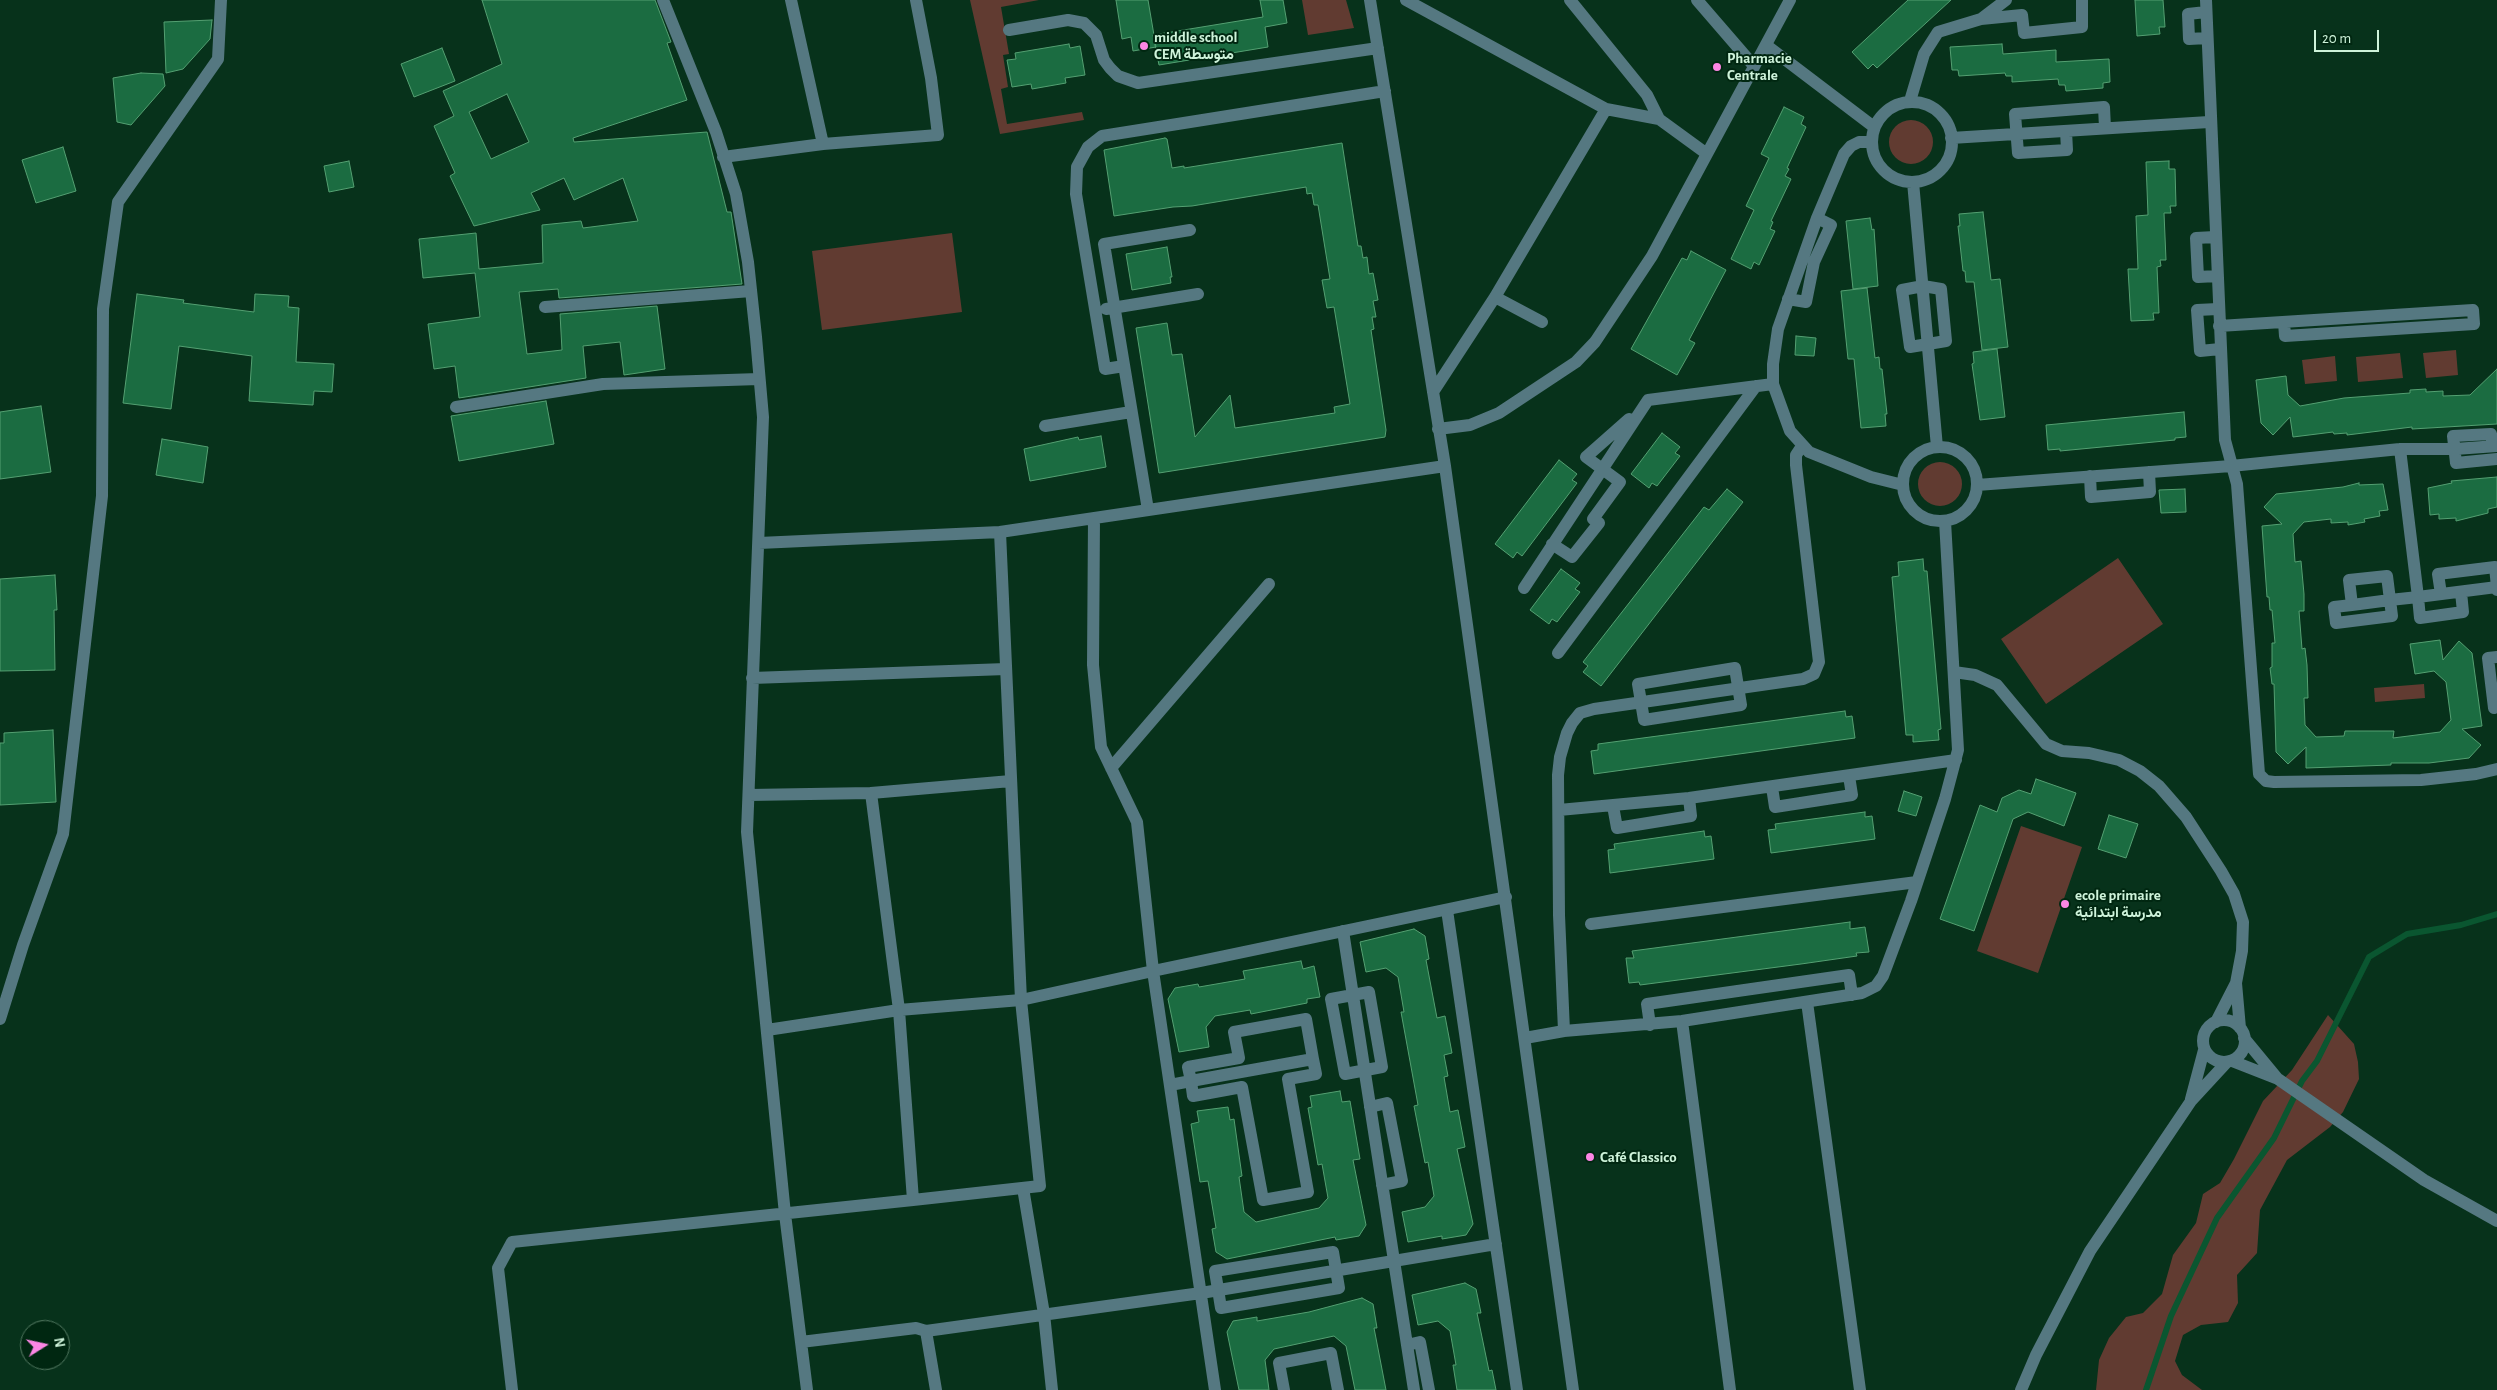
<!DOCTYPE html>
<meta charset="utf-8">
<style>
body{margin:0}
#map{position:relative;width:2497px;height:1390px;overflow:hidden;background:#07321b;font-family:"Alegreya Sans",sans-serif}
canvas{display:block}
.north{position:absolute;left:20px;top:1320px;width:50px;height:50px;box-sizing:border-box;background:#002711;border:1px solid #527961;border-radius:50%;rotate:80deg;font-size:14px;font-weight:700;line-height:20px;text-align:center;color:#cef3da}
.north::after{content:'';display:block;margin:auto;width:18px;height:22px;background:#fc86e4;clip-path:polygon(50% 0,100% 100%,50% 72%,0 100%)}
.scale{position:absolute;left:2314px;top:30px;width:65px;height:22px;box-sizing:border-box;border:2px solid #cef3da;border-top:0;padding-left:6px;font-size:15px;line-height:18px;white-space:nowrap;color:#cef3da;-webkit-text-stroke:4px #002711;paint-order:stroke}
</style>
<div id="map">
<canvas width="2497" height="1390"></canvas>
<div class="north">N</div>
<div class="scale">20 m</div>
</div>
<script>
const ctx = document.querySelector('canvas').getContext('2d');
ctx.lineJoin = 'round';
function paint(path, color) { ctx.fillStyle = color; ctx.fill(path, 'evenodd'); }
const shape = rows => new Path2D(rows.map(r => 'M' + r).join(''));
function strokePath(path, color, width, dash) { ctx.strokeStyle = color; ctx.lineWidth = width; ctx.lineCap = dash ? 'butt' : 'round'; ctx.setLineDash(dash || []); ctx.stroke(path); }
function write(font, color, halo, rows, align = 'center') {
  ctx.font = font + ' "Alegreya Sans",Vazirmatn,sans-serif'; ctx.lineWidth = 4; ctx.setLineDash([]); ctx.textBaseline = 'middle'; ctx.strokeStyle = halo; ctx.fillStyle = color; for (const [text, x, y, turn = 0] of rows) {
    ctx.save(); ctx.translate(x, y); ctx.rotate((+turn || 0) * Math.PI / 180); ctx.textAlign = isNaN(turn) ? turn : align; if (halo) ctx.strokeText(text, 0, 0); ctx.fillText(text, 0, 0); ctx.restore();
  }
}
const green = shape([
 [970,0,1039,0,1001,7,1009,54,1003,55,1008,87,1001,89,1007,124,1082,112,1084,120,1000,134],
 [1302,0,1346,0,1354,28,1308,35],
 '1889 142a22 22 0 1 1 44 0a22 22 0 1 1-44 0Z',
 [952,233,962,312,822,330,812,251],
 [2456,350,2458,375,2426,378,2423,353],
 [2400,353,2403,378,2358,382,2356,357],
 [2335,356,2337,381,2305,384,2302,360],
 '1918 484a22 22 0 1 1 44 0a22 22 0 1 1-44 0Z',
 [2118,558,2163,624,2046,704,2001,639],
 [2424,684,2425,698,2375,702,2374,688],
 [2021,826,2082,847,2038,973,1977,951],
 [2328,1015,2354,1044,2358,1062,2359,1079,2343,1112,2330,1127,2287,1160,2260,1210,2257,1253,2237,1275,2238,1303,2228,1322,2201,1325,2183,1335,2175,1361,2182,1375,2202,1390,2096,1390,2099,1360,2109,1338,2126,1317,2143,1313,2162,1294,2173,1255,2196,1223,2203,1194,2220,1183,2234,1159,2263,1101,2292,1070]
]);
const stream = shape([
 [2146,1390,2171,1316,2217,1218,2274,1138,2302,1081,2317,1061,2369,957,2407,934,2461,925,2497,914]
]);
const building = shape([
 [482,0,655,0,671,42,667,43,687,100,573,138,574,142,707,132,727,212,731,212,742,284,559,298,558,289,519,292,527,354,562,350,560,314,657,306,665,369,624,375,620,342,583,346,586,378,459,398,455,366,434,369,428,324,480,317,475,273,423,278,419,239,476,233,479,269,543,263,542,225,581,221,583,228,638,221,623,178,574,200,564,178,531,193,540,210,474,226,450,176,455,173,434,126,454,116,443,91,502,64,482,0],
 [507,94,529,142,491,159,469,112,507,94],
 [1116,0,1148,0,1156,47,1133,51,1131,37,1122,39,1116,0],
 [1260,0,1283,0,1287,23,1265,27,1268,47,1159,65,1153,35,1263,17,1260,0],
 [1908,0,1951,0,1877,68,1873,64,1868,69,1852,52,1908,0],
 [2135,0,2163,0,2165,27,2159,27,2160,34,2137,36,2135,0],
 [212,20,210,39,183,69,166,73,164,22,212,20],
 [1069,44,1070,48,1080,46,1085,75,1065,78,1066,83,1032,89,1031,84,1012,87,1007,60,1016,59,1015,53,1069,44],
 [2002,44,2003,54,2056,50,2056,62,2109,59,2110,82,2103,83,2103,88,2066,91,2065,85,2059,85,2058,79,2012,82,2012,76,2006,76,2005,73,1959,76,1958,70,1952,70,1950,47,2002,44],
 [442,48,455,81,414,97,401,64,442,48],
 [141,73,163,74,165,86,131,125,117,122,113,78,141,73],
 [1784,107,1804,117,1801,124,1806,127,1787,168,1789,169,1785,176,1791,179,1771,221,1773,222,1770,229,1775,231,1759,265,1754,262,1751,269,1731,259,1754,210,1746,206,1769,158,1761,154,1784,107],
 [1165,138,1167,139,1172,168,1184,166,1184,168,1342,143,1358,246,1361,246,1363,258,1367,257,1369,274,1373,273,1378,300,1373,301,1376,317,1372,317,1374,329,1371,330,1386,430,1385,437,1159,473,1136,328,1167,323,1172,355,1182,354,1195,437,1230,395,1235,428,1335,413,1334,407,1350,404,1334,307,1327,308,1322,280,1330,279,1318,205,1314,205,1312,193,1307,194,1306,187,1192,206,1173,207,1114,216,1104,150,1165,138],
 [63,147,76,191,36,203,22,160,63,147],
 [349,161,354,187,329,192,324,166,349,161],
 [2169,161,2169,169,2175,169,2176,206,2170,206,2171,213,2164,213,2166,260,2160,260,2161,266,2157,267,2159,313,2153,313,2154,320,2131,321,2128,269,2138,269,2136,216,2148,215,2146,162,2169,161],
 [1983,212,1991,280,2000,279,2008,347,1982,350,1974,282,1966,282,1965,271,1963,271,1958,226,1960,226,1959,214,1983,212],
 [1870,218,1872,230,1874,229,1878,286,1853,289,1846,221,1870,218],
 [1167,247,1172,277,1170,277,1171,283,1132,290,1126,254,1167,247],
 [1691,251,1726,270,1689,340,1695,343,1677,375,1631,349,1682,258,1687,260,1691,251],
 [1867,288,1875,358,1879,357,1880,369,1882,369,1887,414,1885,414,1886,426,1861,428,1854,359,1848,359,1841,291,1867,288],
 [137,294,184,300,183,303,254,312,255,294,289,296,288,307,299,308,296,362,334,364,332,392,314,391,313,405,249,401,252,356,179,346,171,409,123,403,137,294],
 [1796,336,1816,338,1814,356,1795,355,1796,336],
 [1997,349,2005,417,1980,420,1972,364,1974,363,1973,352,1997,349],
 [2497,369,2497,424,2412,429,2412,427,2347,435,2347,433,2334,434,2333,432,2293,437,2290,417,2273,435,2261,423,2256,380,2286,376,2288,395,2300,406,2344,398,2410,393,2410,390,2426,389,2426,392,2443,391,2443,396,2470,395,2497,369],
 [546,401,554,444,459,461,451,416,546,401],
 [41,406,51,472,0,479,0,412,41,406],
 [2184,412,2186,437,2175,438,2175,440,2060,451,2060,449,2048,450,2046,425,2184,412],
 [1662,433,1680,447,1675,453,1680,456,1657,486,1652,483,1649,488,1631,474,1662,433],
 [1101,436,1106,467,1030,481,1024,449,1078,437,1079,440,1101,436],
 [162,439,208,447,203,483,156,475,162,439],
 [1559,460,1577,474,1572,480,1577,483,1522,556,1517,552,1513,558,1495,544,1559,460],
 [2497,477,2497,507,2488,509,2488,513,2456,521,2456,518,2439,519,2439,514,2430,515,2428,488,2452,483,2451,481,2497,477],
 [2359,483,2359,485,2383,484,2388,510,2379,511,2380,516,2364,519,2365,522,2348,525,2348,522,2331,523,2331,519,2304,522,2293,534,2295,562,2301,561,2304,594,2304,611,2299,611,2302,649,2305,648,2307,665,2308,698,2304,698,2305,725,2316,737,2344,736,2345,731,2394,731,2393,738,2440,732,2451,720,2446,682,2434,671,2415,674,2410,644,2440,640,2443,660,2459,641,2472,653,2482,726,2462,729,2481,745,2469,758,2429,763,2391,763,2391,765,2306,768,2306,747,2288,764,2276,752,2274,684,2272,684,2270,668,2272,667,2272,643,2275,643,2272,610,2270,610,2269,597,2267,597,2262,526,2282,524,2264,507,2276,494,2343,487,2359,483],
 [1727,489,1743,502,1601,686,1583,672,1588,666,1583,662,1704,507,1709,510,1727,489],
 [2185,489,2186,512,2161,513,2159,490,2185,489],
 [1923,559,1924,571,1927,571,1941,729,1938,730,1939,740,1913,742,1913,735,1906,735,1892,577,1899,576,1898,562,1923,559],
 [1561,569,1580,583,1575,589,1580,592,1557,622,1552,619,1549,624,1530,610,1561,569],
 [55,575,57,610,54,610,55,670,0,671,0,579,55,575],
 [1845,711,1846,717,1852,716,1855,738,1594,774,1591,751,1598,750,1598,744,1845,711],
 [53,730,56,802,0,805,0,743,4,743,4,733,53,730],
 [2036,779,2076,793,2064,826,2028,812,2013,819,1974,931,1940,919,1980,805,1997,812,2002,798,2019,790,2031,794,2036,779],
 [1904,791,1922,797,1916,816,1898,811,1904,791],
 [1865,812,1865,817,1872,816,1875,839,1771,853,1768,830,1776,829,1775,824,1865,812],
 [2109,815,2138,824,2126,858,2098,849,2109,815],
 [1704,831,1705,837,1711,836,1714,859,1610,873,1608,850,1615,849,1614,844,1704,831],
 [1850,922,1850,929,1865,927,1869,952,1856,953,1857,956,1801,964,1640,985,1639,982,1629,983,1626,958,1634,958,1632,951,1850,922],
 [1414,929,1425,936,1429,959,1426,960,1437,1018,1445,1016,1452,1053,1444,1055,1448,1076,1444,1077,1450,1112,1458,1110,1465,1147,1457,1149,1473,1224,1466,1235,1442,1239,1442,1236,1408,1242,1402,1212,1425,1207,1434,1196,1428,1162,1425,1163,1414,1106,1418,1105,1401,1012,1404,1012,1398,977,1386,968,1366,972,1360,942,1414,929],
 [1301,961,1303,969,1314,966,1320,997,1307,999,1307,1003,1251,1014,1250,1010,1215,1016,1206,1027,1209,1047,1179,1052,1168,999,1175,988,1198,984,1199,987,1245,979,1243,971,1301,961],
 [1340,1091,1342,1102,1350,1101,1360,1159,1353,1160,1366,1225,1359,1236,1336,1240,1335,1237,1227,1259,1216,1252,1212,1229,1216,1228,1208,1181,1200,1182,1191,1124,1199,1122,1197,1111,1228,1107,1230,1120,1234,1119,1239,1155,1242,1176,1239,1177,1244,1212,1256,1222,1319,1208,1328,1198,1322,1164,1318,1165,1308,1108,1312,1107,1310,1096,1340,1091],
 [1465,1283,1476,1289,1481,1313,1477,1313,1489,1371,1492,1370,1496,1390,1457,1390,1453,1365,1456,1365,1450,1331,1438,1321,1418,1325,1412,1295,1465,1283],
 [1362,1298,1373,1304,1377,1328,1374,1328,1386,1390,1355,1390,1346,1346,1334,1336,1274,1349,1265,1360,1269,1390,1239,1390,1227,1332,1233,1321,1257,1317,1257,1321,1309,1312,1362,1298]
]);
const minor = shape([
 [663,0,716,132,736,194,748,262,756,337,763,417,747,832,785,1214,807,1390],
 [1370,0,1445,466,1573,1390],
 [1406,0,1606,109,1659,119,1707,154],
 [1570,0,1647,95,1659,119],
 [1697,0,1754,66],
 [2206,0,2225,440,2237,484,2259,774,2266,781,2274,782,2421,780,2476,774,2497,769],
 [2206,12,2188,14,2189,39,2207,38],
 [1981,19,2006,0],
 [1009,30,1068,20,1084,23,1096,35,1104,60,1110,68,1118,76,1138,83,1378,48],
 [1766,45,1874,127],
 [1910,101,1924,54,1938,32,1981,19,2022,15,2024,33,2082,27,2082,0],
 '1872 142a40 40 0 1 1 80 0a40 40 0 1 1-80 0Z',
 [2066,131,2067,150,2018,153,2015,114,2104,107,2105,128],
 [1951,138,2209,122],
 [1872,142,1859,142,1851,146,1844,154,1817,218,1778,329,1773,364,1773,384,1790,431,1809,452,1871,477,1903,485],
 [823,144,938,135,931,78,916,0],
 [723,157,823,144,791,0],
 [1913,182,1937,447],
 [2215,237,2196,238,2198,277,2217,276],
 [1923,286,1941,289,1946,341,1910,347,1902,290,1923,286],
 [1495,297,1542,322],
 [1788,299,1806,302,1814,262,1831,225,1817,218],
 [545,307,751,291],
 [1106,309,1198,294],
 [2218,309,2197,310,2200,351,2220,349],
 [2219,326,2473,310,2474,324,2285,336,2284,322],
 [1124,366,1105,369,1076,194,1077,167,1088,147,1102,136,1385,91],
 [1433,392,1495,297,1606,109],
 [456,407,603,384,759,379],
 [1045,426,1131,412],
 [1438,429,1470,425,1499,413,1576,362,1595,342,1652,256,1790,0],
 [2493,446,2491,434,2453,436,2456,463,2497,459],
 '1903 484a37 37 0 1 1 74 0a37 37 0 1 1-74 0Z',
 [2400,449,2418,597,2497,587,2497,590],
 [2090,476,2091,497,2150,492,2149,472],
 [1977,485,2231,466,2400,449,2455,449,2497,446],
 [1148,510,1104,244,1190,230],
 [759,543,1000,532],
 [1552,544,1572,557,1599,523,1593,519,1620,482,1586,457,1629,419],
 [1524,588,1648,400,1773,384],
 [2441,594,2438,574,2495,567,2497,587],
 [2352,605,2349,580,2387,576,2392,616,2336,623,2334,607,2352,605,2390,600,2418,597,2420,618,2463,612,2461,592],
 [1558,653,1756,386],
 [2497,657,2488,658,2494,708,2497,707],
 [1735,668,1741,705,1644,720,1638,684,1735,668],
 [1954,672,1975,675,1997,685,2046,744,2062,751,2089,753,2119,760,2140,771,2159,786,2186,817,2221,871,2234,894,2243,922,2242,951,2236,983,2240,1028],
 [752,678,1006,669],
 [1111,768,1269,584],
 [1772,787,1775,807,1852,795,1849,776],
 [749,795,871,793,1011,781],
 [1613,806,1617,828,1691,816,1689,798],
 [1559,810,1689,798,1956,760],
 [1447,910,1517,1390],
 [1591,924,1917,882],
 [1343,931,1414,1390],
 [1369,992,1382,1067,1345,1074,1331,999,1369,992],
 [1807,1002,1860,1390],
 [0,1019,23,945,63,834,102,496,103,309,118,202,218,59,221,0],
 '2203 1041a21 21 0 1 1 42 0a21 21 0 1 1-42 0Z',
 [1682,1021,1730,1390],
 [2216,1022,2236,983],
 [1650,1025,1647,1004,1849,975,1852,995],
 [767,1030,899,1010,871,793],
 [1564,1031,1559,915,1558,775,1560,757,1567,733,1572,723,1580,713,1594,709,1803,679,1814,674,1819,662,1796,465,1796,455,1802,446],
 [1525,1038,1564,1031,1682,1021,1862,993,1876,986,1883,976,1911,901,1945,799,1958,750,1945,521],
 [2244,1038,2277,1078],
 [2232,1061,2278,1079,2424,1180,2497,1221],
 [1170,1085,1191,1081,1313,1059,1316,1074,1288,1079,1308,1192,1263,1200,1242,1087,1193,1096,1191,1081,1188,1067,1239,1058,1234,1032,1306,1019,1313,1059],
 [2191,1099,2204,1050],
 [1370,1107,1387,1103,1402,1181,1382,1185],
 [1023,1188,1044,1314,1052,1390],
 [913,1200,1040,1186,1021,1000,1153,971,1137,822,1101,747,1093,665,1094,518],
 [1333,1252,1339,1288,1221,1308,1215,1271,1333,1252],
 [926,1331,936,1390],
 [801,1342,916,1328,926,1331,1201,1293,1496,1244],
 [1407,1345,1420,1342,1429,1390],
 [512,1390,498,1268,512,1242,913,1200,899,1010,1021,1000,1000,532,1445,466],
 [1215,1390,1153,971,1506,897],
 [1284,1390,1279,1363,1331,1353,1338,1390],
 [2021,1390,2036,1355,2090,1251,2191,1101,2227,1062]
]);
const markers = [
 [1144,46,5,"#fc86e4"],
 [1717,67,5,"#fc86e4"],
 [2065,904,5,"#fc86e4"],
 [1590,1157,5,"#fc86e4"]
];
const poiNames = [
 ["middle school",1154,37],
 ["CEM متوسطة",1154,54],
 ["Pharmacie",1727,58],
 ["Centrale",1727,75],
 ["ecole primaire",2075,895],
 ["مدرسة ابتدائية",2075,912],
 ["Café Classico",1600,1157]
];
paint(green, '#613b31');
strokePath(stream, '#0a5630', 6);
paint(building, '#1b6c41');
strokePath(building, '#54a072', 1);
strokePath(minor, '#557881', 12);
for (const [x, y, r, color] of markers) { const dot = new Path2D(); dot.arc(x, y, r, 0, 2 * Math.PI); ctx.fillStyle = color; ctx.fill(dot); strokePath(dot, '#002711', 2); }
write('bold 15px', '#cef3da', '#002711', poiNames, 'left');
</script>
